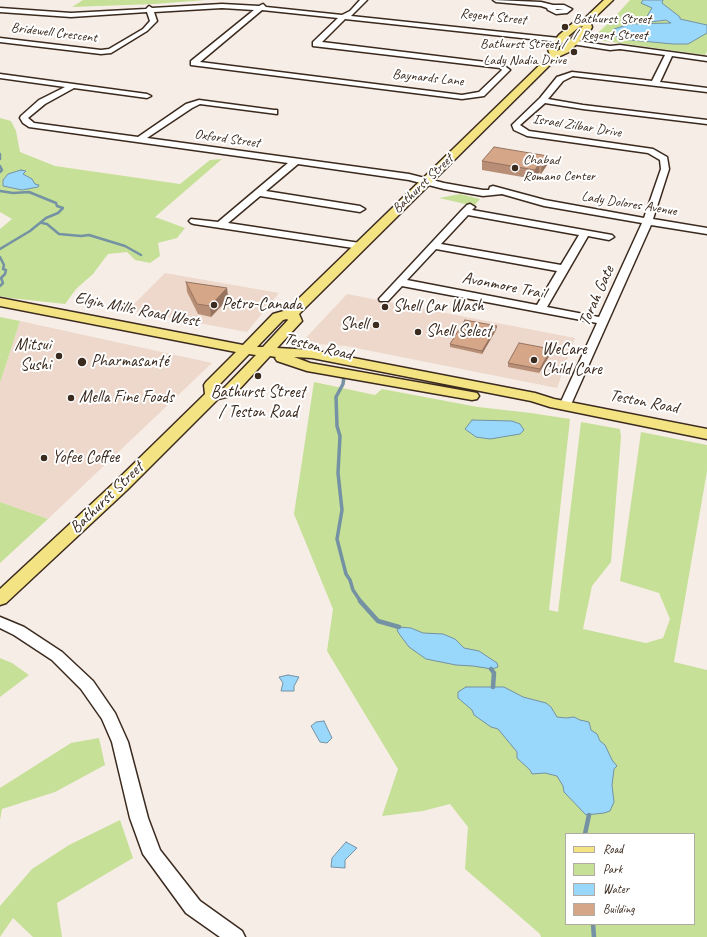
<!DOCTYPE html>
<meta charset="utf-8">
<style>
body{margin:0}
#map{position:relative;width:707px;height:937px;overflow:hidden;background:#f7ede7;font-family:Caveat,sans-serif}
canvas{display:block}
.legend{position:absolute;left:565px;top:833px;width:130px;height:92px;box-sizing:border-box;background:#fff;border:1px solid #b1aaa5;margin:0;padding:5px 7px;list-style:none;font-size:12px;color:#3b2a1e}
.legend li{display:flex;align-items:center;gap:8px;height:20px}
.legend b{width:20px;border:1px solid #b1aaa5}
</style>
<div id="map">
<canvas width="707" height="937"></canvas>
<ul class="legend">
<li><b style="height:5px;background:#f4e382"></b>Road</li>
<li><b style="height:11px;background:#c6e097"></b>Park</li>
<li><b style="height:11px;background:#9ad8fb"></b>Water</li>
<li><b style="height:11px;background:#d6a689"></b>Building</li>
</ul>
</div>
<script>
const ctx = document.querySelector('canvas').getContext('2d');
ctx.lineJoin = 'round';
function paint(path, color) { ctx.fillStyle = color; ctx.fill(path, 'evenodd'); }
const shape = rows => new Path2D(rows.map(r => 'M' + r).join(''));
function strokePath(path, color, width, dash) { ctx.strokeStyle = color; ctx.lineWidth = width; ctx.lineCap = dash ? 'butt' : 'round'; ctx.setLineDash(dash || []); ctx.stroke(path); }
function write(font, color, halo, rows, align = 'center') {
  ctx.font = font + ' Caveat,sans-serif'; ctx.lineWidth = 4; ctx.setLineDash([]); ctx.textBaseline = 'middle'; ctx.strokeStyle = halo; ctx.fillStyle = color; for (const [text, x, y, turn = 0] of rows) {
    ctx.save(); ctx.translate(x, y); ctx.rotate((+turn || 0) * Math.PI / 180); ctx.textAlign = isNaN(turn) ? turn : align; if (halo) ctx.strokeText(text, 0, 0); ctx.fillText(text, 0, 0); ctx.restore();
  }
}
const built = shape([
 [165,273,279,293,247,332,128,310],
 [347,294,575,338,557,388,346,346,301,343],
 [20,321,212,363,48,519,0,502,0,383]
]);
const green = shape([
 [83,0,206,0,154,4,72,7],
 [630,0,707,0,707,51,705,55,591,39,612,20],
 [0,118,11,121,16,131,20,152,55,166,180,184,210,160,222,159,155,217,185,228,177,238,158,243,160,256,150,263,135,260,127,252,108,254,93,274,76,289,65,304,10,298,0,296,0,229,12,219,0,212],
 [460,194,480,199,474,206,439,198],
 [0,317,20,321,0,383],
 [314,382,375,395,382,389,478,407,531,413,570,419,549,610,558,612,581,422,620,429,621,437,611,562,592,586,583,629,646,643,663,638,670,619,659,593,620,581,641,432,707,445,707,471,674,662,707,670,707,937,541,937,540,934,465,869,468,827,450,804,423,811,382,816,398,769,327,651,333,609,294,514],
 [566,834,694,834,694,924,566,924],
 [0,502,48,519,0,563],
 [0,658,12,663,29,675,0,697],
 [99,738,105,765,55,792,2,809,0,820,0,788,71,743],
 [120,820,133,858,57,903,62,937,33,937,13,918,0,937,0,906,32,869,69,845]
]);
const water = shape([
 [643,0,663,0,662,3,680,17,680,19,707,25,707,33,688,44,673,44,620,39,615,36,614,29,630,24,671,23,666,20,643,23,652,8,641,3,643,0],
 [21,170,26,171,23,174,32,179,35,184,39,185,38,187,22,190,3,186,3,180,8,174,21,170],
 [472,420,512,421,520,424,524,430,520,434,490,439,476,437,465,429,472,420],
 [399,627,411,628,423,633,443,634,455,639,464,648,479,651,497,663,498,667,492,669,473,666,456,665,426,659,409,647,400,635,397,630,399,627],
 [288,675,299,677,294,686,294,691,281,691,283,683,279,677,288,675],
 [466,687,504,687,523,697,546,703,551,707,557,717,566,718,574,717,580,720,589,722,591,730,597,734,600,741,605,745,612,760,617,766,614,769,612,785,614,802,610,811,604,813,586,815,564,792,563,786,557,776,545,773,532,774,530,770,517,758,517,752,498,729,491,727,474,715,472,710,458,698,458,692,466,687],
 [324,721,332,738,327,743,320,742,311,726,316,722,324,721],
 [346,842,357,848,345,860,345,868,331,867,332,858,346,842]
]);
const streamFar2 = shape([
 [0,154,0,159],
 [0,166,2,170,0,172],
 [0,191,13,193,29,192,56,203,57,206,63,208,58,213,46,218,30,231,0,249],
 [42,223,47,224,59,234,81,236,89,235,125,246,141,255],
 [0,257,4,265,3,269,6,270,5,274,1,278,3,283,0,286]
]);
const streamFar1 = shape([
 [344,376,343,384,336,397,337,426,340,436,338,473,342,510,337,539,346,574,350,580,353,590,361,602]
]);
const stream = shape([
 [360,601,378,621,399,627],
 [491,669,494,673,493,687],
 [585,834,589,815],
 [593,924,594,937]
]);
const minor = shape([
 [360,0,367,0,351,16,559,38,610,46,620,45,707,57,707,61,672,56,660,82,707,88,707,92,573,76,563,81,548,99,583,105,707,120,707,124,583,109,545,103,520,125,529,131,653,149,667,157,669,169,653,219,707,228,707,234,651,225,569,409,561,409,559,406,597,323,402,286,388,301,380,301,379,299,462,210,467,205,470,204,475,207,472,210,612,235,614,237,609,240,588,236,547,307,599,317,642,223,544,206,502,194,483,196,444,189,409,180,298,164,266,191,360,206,365,209,360,212,260,196,228,223,360,243,364,244,365,246,364,248,360,249,194,224,191,223,189,221,191,219,218,222,288,163,29,127,23,123,20,118,21,116,39,100,65,87,0,78,0,74,147,94,151,96,147,98,74,88,45,104,28,118,34,123,138,137,186,104,199,100,274,110,277,110,277,114,200,104,192,108,147,138,409,174,444,183,483,190,489,190,490,187,493,186,545,200,644,218,661,169,660,160,648,153,527,136,514,130,512,125,540,98,557,77,572,72,652,81,665,55,620,49,610,50,559,42,345,19,322,42,502,64,510,70,484,96,462,99,191,65,191,61,254,10,222,8,154,12,157,21,147,31,111,53,101,54,0,42,0,38,101,50,109,49,143,29,150,21,147,12,71,17,0,12,0,8,71,13,146,9,149,6,152,8,222,4,259,6,263,4,266,7,342,15,350,11,360,0],
 [262,10,338,18,313,42,313,46,500,68,502,70,479,92,462,95,200,62,262,10],
 [468,215,579,235,561,265,441,244,468,215],
 [436,249,557,271,537,305,407,280,436,249],
 [493,0,541,2,553,5,564,5,572,9,567,13,556,14,548,10,547,8,541,6,496,2,493,0],
 [555,9,564,9,557,10,555,9],
 [0,617,24,627,62,652,93,681,115,713,128,742,148,818,160,850,200,901,242,931,245,937,220,937,186,913,143,854,130,818,112,742,102,719,81,689,52,660,14,635,0,628,0,617]
]);
const major = shape([
 [604,0,613,0,590,22,592,27,591,29,569,52,558,57,299,314,302,321,277,348,312,350,535,393,554,399,707,429,707,439,550,407,531,401,312,358,294,357,310,363,472,392,477,393,479,396,477,399,472,400,307,371,277,361,275,358,276,357,270,356,234,395,218,399,127,490,6,603,0,605,0,589,115,482,205,394,204,385,206,382,236,352,0,306,0,298,243,345,273,314,287,310,550,55,548,49,559,35,573,23,583,20,604,0],
 [583,26,563,48,557,51,557,49,565,39,579,27,583,26],
 [287,319,288,320,263,347,257,347,283,320,287,319],
 [249,354,256,355,224,388,219,389,218,386,249,354]
]);
const wall = shape([
 [548,156,547,165,541,174,539,173,534,179,482,170,482,161],
 [186,282,227,288,228,299,211,317,198,314,187,292],
 [496,330,482,354,450,347,450,344],
 [551,353,539,373,508,367,508,363]
]);
const shadedWall = shape([
 [548,156,547,165,541,174,542,164],
 [539,164,539,173,534,179,535,170],
 [227,288,228,299,211,317,210,306],
 [497,326,496,330,482,354,482,351],
 [551,349,551,353,539,373,540,369]
]);
const building = shape([
 [494,147,548,156,542,164,539,164,535,170,482,161,494,147],
 [186,282,227,288,210,306,197,304,186,282],
 [465,320,497,326,482,351,450,344,465,320],
 [519,343,551,349,540,369,508,363,519,343]
]);
const markers = [
 [565,27,4,"#3b2a1e"],
 [574,52,4,"#3b2a1e"],
 [515,168,4,"#3b2a1e"],
 [214,305,4,"#3b2a1e"],
 [385,307,4,"#3b2a1e"],
 [376,325,4,"#3b2a1e"],
 [418,332,4,"#3b2a1e"],
 [59,356,4,"#3b2a1e"],
 [534,360,4,"#3b2a1e"],
 [82,362,5,"#3b2a1e"],
 [258,376,4,"#3b2a1e"],
 [71,398,4,"#3b2a1e"],
 [44,458,4,"#3b2a1e"]
];
const farStreetnames = [
 ["Regent Street",493,17,6],
 ["Bridewell Crescent",54,33,7],
 ["Baynards Lane",428,78,6],
 ["Israel Zilbar Drive",577,126,9],
 ["Oxford Street",227,139,8],
 ["Bathurst Street",423,184,-44],
 ["Lady Dolores Avenue",629,204,9]
];
const farPoinames = [
 ["Bathurst Street",573,19],
 ["/ Regent Street",573,35],
 ["Bathurst Street /",566,44,"right"],
 ["Lady Nadia Drive",566,60,"right"],
 ["Chabad",523,160],
 ["Romano Center",523,176]
];
const streetNames = [
 ["Avonmore Trail",504,286,11],
 ["Torah Gate",597,296,-66],
 ["Elgin Mills Road West",137,310,11],
 ["Teston Road",318,347,14],
 ["Teston Road",644,402,11],
 ["Bathurst Street",107,498,-44]
];
const poiNames = [
 ["Petro-Canada",222,305],
 ["Shell Car Wash",393,307],
 ["Shell",368,325,"right"],
 ["Shell Select",426,332],
 ["Mitsui",51,346,"right"],
 ["Sushi",51,366,"right"],
 ["WeCare",542,350],
 ["Child Care",542,370],
 ["Pharmasanté",91,362],
 ["Bathurst Street",258,393,"center"],
 ["/ Teston Road",258,413,"center"],
 ["Mella Fine Foods",79,398],
 ["Yofee Coffee",52,458]
];
paint(built, '#edd8cb');
paint(green, '#c6e097');
paint(water, '#9ad8fb');
strokePath(water, '#7492a3', 1);
strokePath(streamFar2, '#7492a3', 2.5);
strokePath(streamFar1, '#7492a3', 3.5);
strokePath(stream, '#7492a3', 4.5);
strokePath(minor, '#3b2a1e', 3);
strokePath(major, '#3b2a1e', 3);
paint(minor, '#fff');
paint(major, '#f4e382');
paint(wall, '#b88f76');
paint(shadedWall, '#967460');
paint(building, '#d6a689');
strokePath(building, '#967460', 1);
for (const [x, y, r, color] of markers) { const dot = new Path2D(); dot.arc(x, y, r, 0, 2 * Math.PI); ctx.fillStyle = color; ctx.fill(dot); strokePath(dot, '#fff', 1.5); }
write('14px', '#3b2a1e', '#fff', farStreetnames);
write('14px', '#3b2a1e', '#fff', farPoinames, 'left');
write('17px', '#3b2a1e', '#fff', streetNames);
write('17px', '#3b2a1e', '#fff', poiNames, 'left');
</script>
